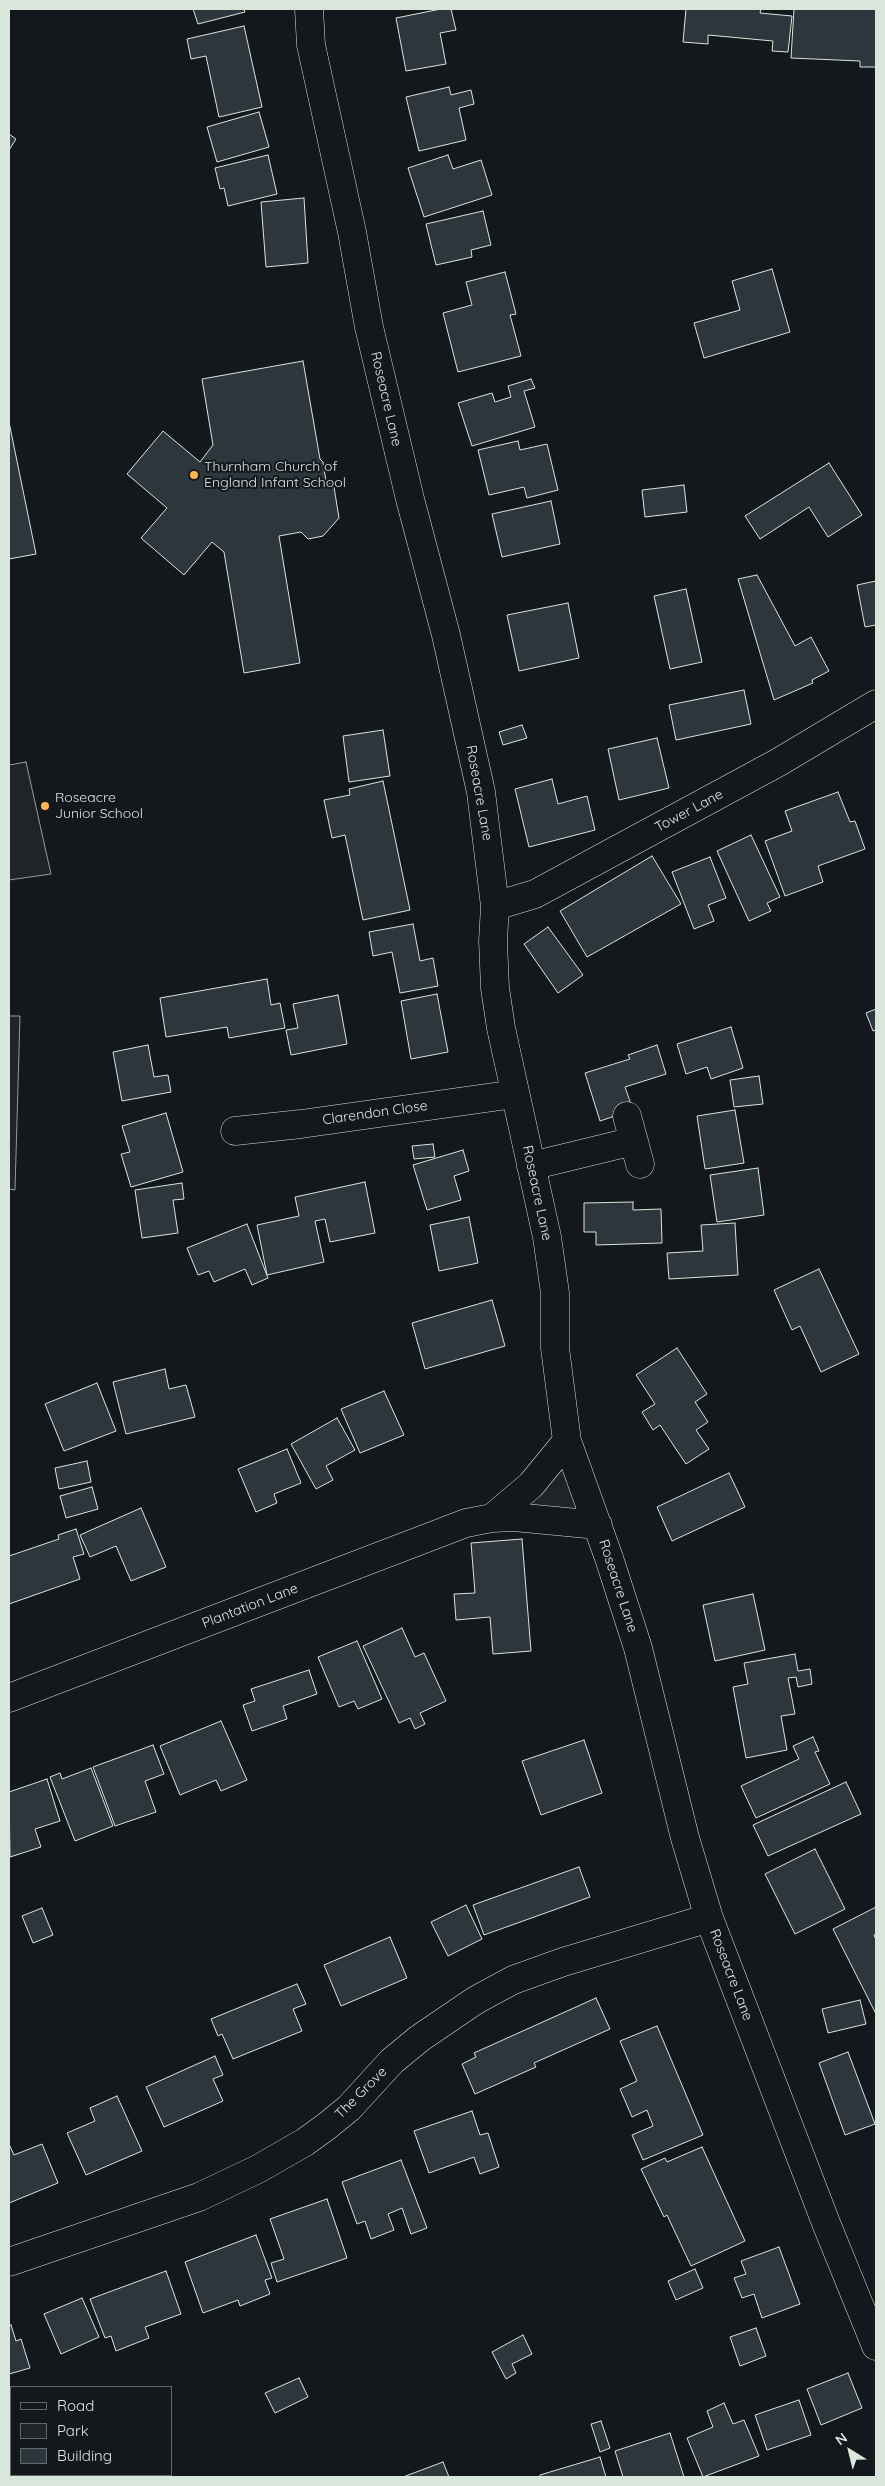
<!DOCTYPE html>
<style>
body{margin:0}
#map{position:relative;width:885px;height:2486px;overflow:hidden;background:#14181c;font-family:Quicksand,sans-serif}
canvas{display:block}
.frame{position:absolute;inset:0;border:10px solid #d8e6dc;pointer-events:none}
.legend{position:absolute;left:10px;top:2386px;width:162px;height:90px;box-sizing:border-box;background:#14181c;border:1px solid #626a69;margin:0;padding:6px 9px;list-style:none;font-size:15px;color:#d8e6dc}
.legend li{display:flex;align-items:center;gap:10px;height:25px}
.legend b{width:25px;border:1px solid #626a69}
.north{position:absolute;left:825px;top:2426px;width:50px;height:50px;-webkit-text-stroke:4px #14181c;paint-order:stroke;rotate:324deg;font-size:14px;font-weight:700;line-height:20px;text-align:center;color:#d8e6dc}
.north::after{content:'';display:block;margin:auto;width:18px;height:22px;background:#d8e6dc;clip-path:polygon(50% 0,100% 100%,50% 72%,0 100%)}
</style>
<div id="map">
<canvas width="885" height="2486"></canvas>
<div class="frame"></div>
<ul class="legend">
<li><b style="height:6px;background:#14181c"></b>Road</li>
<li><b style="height:14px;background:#202428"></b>Park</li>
<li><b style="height:14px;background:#2c363c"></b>Building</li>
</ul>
<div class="north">N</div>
</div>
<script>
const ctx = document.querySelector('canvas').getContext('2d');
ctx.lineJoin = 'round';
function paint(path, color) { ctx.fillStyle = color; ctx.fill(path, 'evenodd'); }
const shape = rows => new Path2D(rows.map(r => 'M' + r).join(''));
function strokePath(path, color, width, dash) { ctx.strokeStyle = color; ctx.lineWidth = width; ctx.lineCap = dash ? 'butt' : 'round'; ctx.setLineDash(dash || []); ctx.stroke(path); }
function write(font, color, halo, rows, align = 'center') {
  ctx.font = font + ' Quicksand,sans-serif'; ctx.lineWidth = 4; ctx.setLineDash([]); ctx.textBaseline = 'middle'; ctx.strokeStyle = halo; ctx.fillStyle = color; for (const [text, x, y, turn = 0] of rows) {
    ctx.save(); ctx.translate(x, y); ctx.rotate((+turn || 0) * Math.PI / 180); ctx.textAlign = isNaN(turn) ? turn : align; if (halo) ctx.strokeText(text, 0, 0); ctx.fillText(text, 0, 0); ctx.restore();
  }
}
const green = shape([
 [26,762,51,874,9,880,9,765,26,762],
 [9,1016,20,1016,15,1190,9,1189,9,1016],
 [567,1441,598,1525,514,1517,567,1441]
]);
const building = shape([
 [193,9,244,9,245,12,198,24,193,9],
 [441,9,451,9,456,30,440,33,446,64,406,71,396,18,441,9],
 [686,9,761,9,760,13,792,16,788,52,772,51,773,41,708,35,708,44,683,42,686,9],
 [794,9,876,9,876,67,860,67,860,61,791,58,794,9],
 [244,26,262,107,219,117,206,56,191,59,187,39,244,26],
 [449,87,451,95,471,90,474,104,459,108,466,140,419,151,406,97,449,87],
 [259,112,269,147,217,162,207,127,259,112],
 [9,134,16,139,9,150,9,134],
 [268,155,277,194,228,206,224,188,220,189,215,168,268,155],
 [448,155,453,169,481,160,492,195,424,217,408,168,448,155],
 [304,198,308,263,266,267,261,202,304,198],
 [483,211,491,245,471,250,472,257,436,265,426,224,483,211],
 [772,269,790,332,704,358,694,323,740,310,732,281,772,269],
 [505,272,516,314,510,315,521,356,458,372,443,313,472,305,466,282,505,272],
 [303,361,320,459,323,462,326,481,334,487,339,518,323,536,308,539,301,532,279,536,300,663,244,673,224,552,212,542,184,575,141,538,167,508,127,474,163,431,200,462,213,445,202,379,303,361],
 [531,379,535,388,524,391,535,427,472,446,458,403,492,393,495,402,511,397,508,386,531,379],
 [9,422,36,554,9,559,9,422],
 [518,441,520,450,547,444,558,490,527,498,524,487,489,495,478,450,518,441],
 [829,463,862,515,828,537,809,507,760,539,745,516,829,463],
 [684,485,687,512,645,517,642,490,684,485],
 [551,501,560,544,502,557,492,514,551,501],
 [757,575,795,646,811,637,829,671,812,680,813,683,774,700,738,579,757,575],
 [876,581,876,625,865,627,857,585,876,581],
 [686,589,702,662,670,669,654,596,686,589],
 [568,603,579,658,519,671,507,615,568,603],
 [744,690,751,724,676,740,669,705,744,690],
 [522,725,527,738,503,745,499,732,522,725],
 [383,730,390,776,349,782,343,736,383,730],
 [657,738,669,788,619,800,608,749,657,738],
 [552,779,558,804,587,796,595,830,529,847,515,789,552,779],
 [383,781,410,910,363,920,345,835,332,838,324,800,350,795,349,789,383,781],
 [838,792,850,822,855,821,865,849,818,866,823,882,785,896,765,841,792,831,785,811,838,792],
 [751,835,780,897,767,903,771,911,749,921,717,851,751,835],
 [652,856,681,904,587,957,560,911,652,856],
 [710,857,726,898,708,905,714,921,694,929,672,872,710,857],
 [413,924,420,961,433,958,438,986,400,993,392,952,373,956,369,932,413,924],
 [548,927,583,975,558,993,524,944,548,927],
 [267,979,271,1005,280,1003,285,1028,229,1038,227,1027,166,1037,160,998,267,979],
 [437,994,448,1052,411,1059,401,1001,437,994],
 [338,995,347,1044,291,1055,286,1030,298,1028,293,1004,338,995],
 [876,1009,876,1030,873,1031,866,1013,876,1009],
 [731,1027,743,1068,711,1079,707,1067,686,1074,677,1044,731,1027],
 [148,1045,154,1077,168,1075,171,1092,122,1101,113,1052,148,1045],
 [657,1045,666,1074,625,1087,633,1110,600,1121,585,1073,630,1059,628,1055,657,1045],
 [759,1076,763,1104,734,1107,730,1080,759,1076],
 [735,1110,744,1163,705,1169,697,1116,735,1110],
 [166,1113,183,1172,131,1187,121,1154,130,1152,122,1126,166,1113],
 [433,1144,435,1157,414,1159,412,1146,433,1144],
 [463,1150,469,1171,454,1176,461,1200,427,1210,413,1165,463,1150],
 [758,1168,764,1215,717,1222,710,1175,758,1168],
 [365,1182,375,1233,330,1242,325,1219,315,1221,324,1262,267,1275,257,1225,299,1216,295,1197,365,1182],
 [182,1183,184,1199,173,1200,178,1233,142,1238,135,1190,182,1183],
 [633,1202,633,1210,661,1209,662,1243,596,1245,596,1232,584,1232,584,1203,633,1202],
 [469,1217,478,1263,439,1271,430,1225,469,1217],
 [735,1223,738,1275,669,1279,667,1253,703,1251,701,1225,735,1223],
 [247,1224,268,1278,252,1285,245,1269,214,1282,209,1271,198,1275,187,1248,247,1224],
 [819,1269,859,1354,821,1372,800,1326,792,1330,774,1290,819,1269],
 [492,1300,505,1346,425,1369,412,1323,492,1300],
 [677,1348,707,1394,695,1402,708,1422,696,1430,709,1449,686,1464,660,1425,653,1430,642,1412,655,1404,636,1375,677,1348],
 [165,1369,169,1389,186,1385,195,1417,126,1434,113,1382,165,1369],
 [97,1383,116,1431,64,1451,45,1404,97,1383],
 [384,1391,404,1435,360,1453,341,1409,384,1391],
 [337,1418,355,1450,326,1466,333,1480,316,1489,291,1444,337,1418],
 [287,1449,301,1483,274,1494,277,1503,256,1512,238,1469,287,1449],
 [87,1461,91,1482,59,1489,55,1468,87,1461],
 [729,1473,745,1507,672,1541,657,1507,729,1473],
 [92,1487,98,1509,66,1518,60,1496,92,1487],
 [141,1508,166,1567,131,1581,116,1546,90,1557,80,1535,141,1508],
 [76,1529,84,1554,73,1557,80,1579,9,1604,9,1556,59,1539,58,1535,76,1529],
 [522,1539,531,1651,493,1654,490,1617,456,1620,454,1594,475,1593,471,1543,522,1539],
 [753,1594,765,1650,715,1661,703,1605,753,1594],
 [402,1628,415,1657,424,1653,446,1701,420,1713,425,1724,415,1729,410,1718,399,1723,363,1646,402,1628],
 [357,1641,382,1699,358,1709,354,1701,339,1707,318,1657,357,1641],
 [795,1654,798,1671,810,1669,812,1684,798,1687,796,1677,788,1678,795,1714,781,1716,787,1750,746,1758,733,1687,748,1684,744,1663,795,1654],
 [309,1670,317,1694,283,1706,287,1719,252,1731,243,1705,255,1701,251,1689,309,1670],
 [221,1721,247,1780,221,1791,216,1780,180,1795,160,1746,221,1721],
 [813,1737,819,1751,815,1752,830,1784,756,1818,741,1786,799,1759,793,1746,813,1737],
 [584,1740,602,1793,541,1815,522,1761,584,1740],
 [153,1745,164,1774,145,1781,156,1812,115,1826,93,1767,153,1745],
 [91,1768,113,1826,75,1841,50,1777,60,1773,62,1779,91,1768],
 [47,1779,60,1821,35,1829,41,1847,10,1857,9,1792,47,1779],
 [846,1782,861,1814,768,1856,753,1825,846,1782],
 [815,1849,845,1909,795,1934,765,1874,815,1849],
 [579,1867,590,1897,484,1935,473,1905,579,1867],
 [466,1905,482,1939,448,1956,431,1922,466,1905],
 [876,1907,876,1934,874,1935,876,1940,876,2014,833,1929,876,1907],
 [42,1908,53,1935,33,1943,22,1916,42,1908],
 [390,1937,407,1978,341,2006,324,1965,390,1937],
 [297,1984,306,2004,293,2009,302,2031,233,2059,222,2034,218,2036,211,2019,297,1984],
 [596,1998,610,2029,534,2063,536,2067,475,2094,462,2064,476,2057,474,2053,596,1998],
 [860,2000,866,2024,828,2033,822,2009,860,2000],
 [657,2026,703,2135,643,2160,632,2135,653,2126,647,2110,632,2117,620,2089,637,2081,620,2041,657,2026],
 [848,2052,875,2124,845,2135,819,2063,848,2052],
 [215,2056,223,2075,213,2079,223,2101,164,2127,146,2087,215,2056],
 [117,2096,142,2151,86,2175,67,2133,95,2121,90,2108,117,2096],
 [472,2111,480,2135,488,2133,499,2167,480,2174,474,2157,429,2173,414,2131,472,2111],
 [9,2144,14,2155,42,2144,58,2183,9,2203,9,2144],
 [702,2147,745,2241,691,2266,667,2215,664,2217,641,2169,665,2158,667,2162,702,2147],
 [401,2160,427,2228,411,2234,402,2208,388,2214,394,2230,371,2239,365,2221,357,2224,342,2182,401,2160],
 [327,2199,347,2258,277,2282,271,2263,284,2259,270,2219,327,2199],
 [256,2235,272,2278,265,2280,270,2294,240,2306,238,2300,203,2313,185,2262,256,2235],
 [779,2247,800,2304,762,2318,754,2294,742,2298,734,2278,746,2274,741,2261,779,2247],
 [695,2269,703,2288,676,2300,668,2281,695,2269],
 [166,2271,181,2314,145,2327,149,2338,116,2351,111,2336,105,2338,90,2299,166,2271],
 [82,2298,99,2337,61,2354,44,2314,82,2298],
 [11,2325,16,2341,21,2339,30,2368,9,2374,9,2326,11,2325],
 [756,2328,766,2356,740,2366,730,2337,756,2328],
 [523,2335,532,2354,512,2364,516,2373,506,2379,492,2352,523,2335],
 [848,2373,862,2408,821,2425,807,2389,848,2373],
 [299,2378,308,2397,275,2413,265,2393,299,2378],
 [799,2400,811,2435,767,2450,755,2415,799,2400],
 [724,2403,733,2424,744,2420,759,2456,703,2477,687,2438,713,2427,707,2411,724,2403],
 [601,2421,610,2448,600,2452,591,2424,601,2421],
 [670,2433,684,2477,623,2477,615,2451,670,2433],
 [600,2457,606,2477,540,2477,540,2475,600,2457],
 [443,2462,449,2477,403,2477,443,2462]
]);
const minor = shape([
 [309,9,311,45,352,232,369,327,410,499,446,635,481,792,495,906,493,941,495,988,501,1028,547,1237,555,1293,555,1348,567,1441,609,1558,638,1648,685,1838,709,1918,826,2223,876,2346],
 [495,906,535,894,779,762,876,704],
 [627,1116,640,1164],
 [235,1131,301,1124,515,1094],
 [531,1166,634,1141],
 [492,1518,514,1517,598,1525],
 [9,1698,466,1523,492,1518,531,1485,567,1441],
 [9,2262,199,2197,258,2169,305,2142,327,2126,349,2108,392,2061,420,2038,476,2000,513,1980,563,1962,709,1918]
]);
const markers = [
 [194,475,5,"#ffb74d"],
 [45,806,5,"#ffb74d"]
];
const streetNames = [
 ["Roseacre Lane",386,399,77],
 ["Roseacre Lane",479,793,80],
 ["Tower Lane",689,811,-28],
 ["Clarendon Close",375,1113,-8],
 ["Roseacre Lane",537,1193,78],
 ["Roseacre Lane",618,1586,72],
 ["Plantation Lane",250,1606,-21],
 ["Roseacre Lane",731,1975,69],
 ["The Grove",361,2093,-45]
];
const poiNames = [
 ["Thurnham Church of",204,467],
 ["England Infant School",204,483],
 ["Roseacre",55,798],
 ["Junior School",55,814]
];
paint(green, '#202428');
strokePath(green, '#939e99', 1);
paint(building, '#2c363c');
strokePath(building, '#d8e6dc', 1);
strokePath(minor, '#d8e6dc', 29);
strokePath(minor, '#14181c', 28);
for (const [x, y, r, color] of markers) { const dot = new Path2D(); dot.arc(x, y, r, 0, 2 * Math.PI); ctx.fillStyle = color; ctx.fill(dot); strokePath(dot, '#14181c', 2); }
write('14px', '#d8e6dc', '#14181c', streetNames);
write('14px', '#d8e6dc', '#14181c', poiNames, 'left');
</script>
